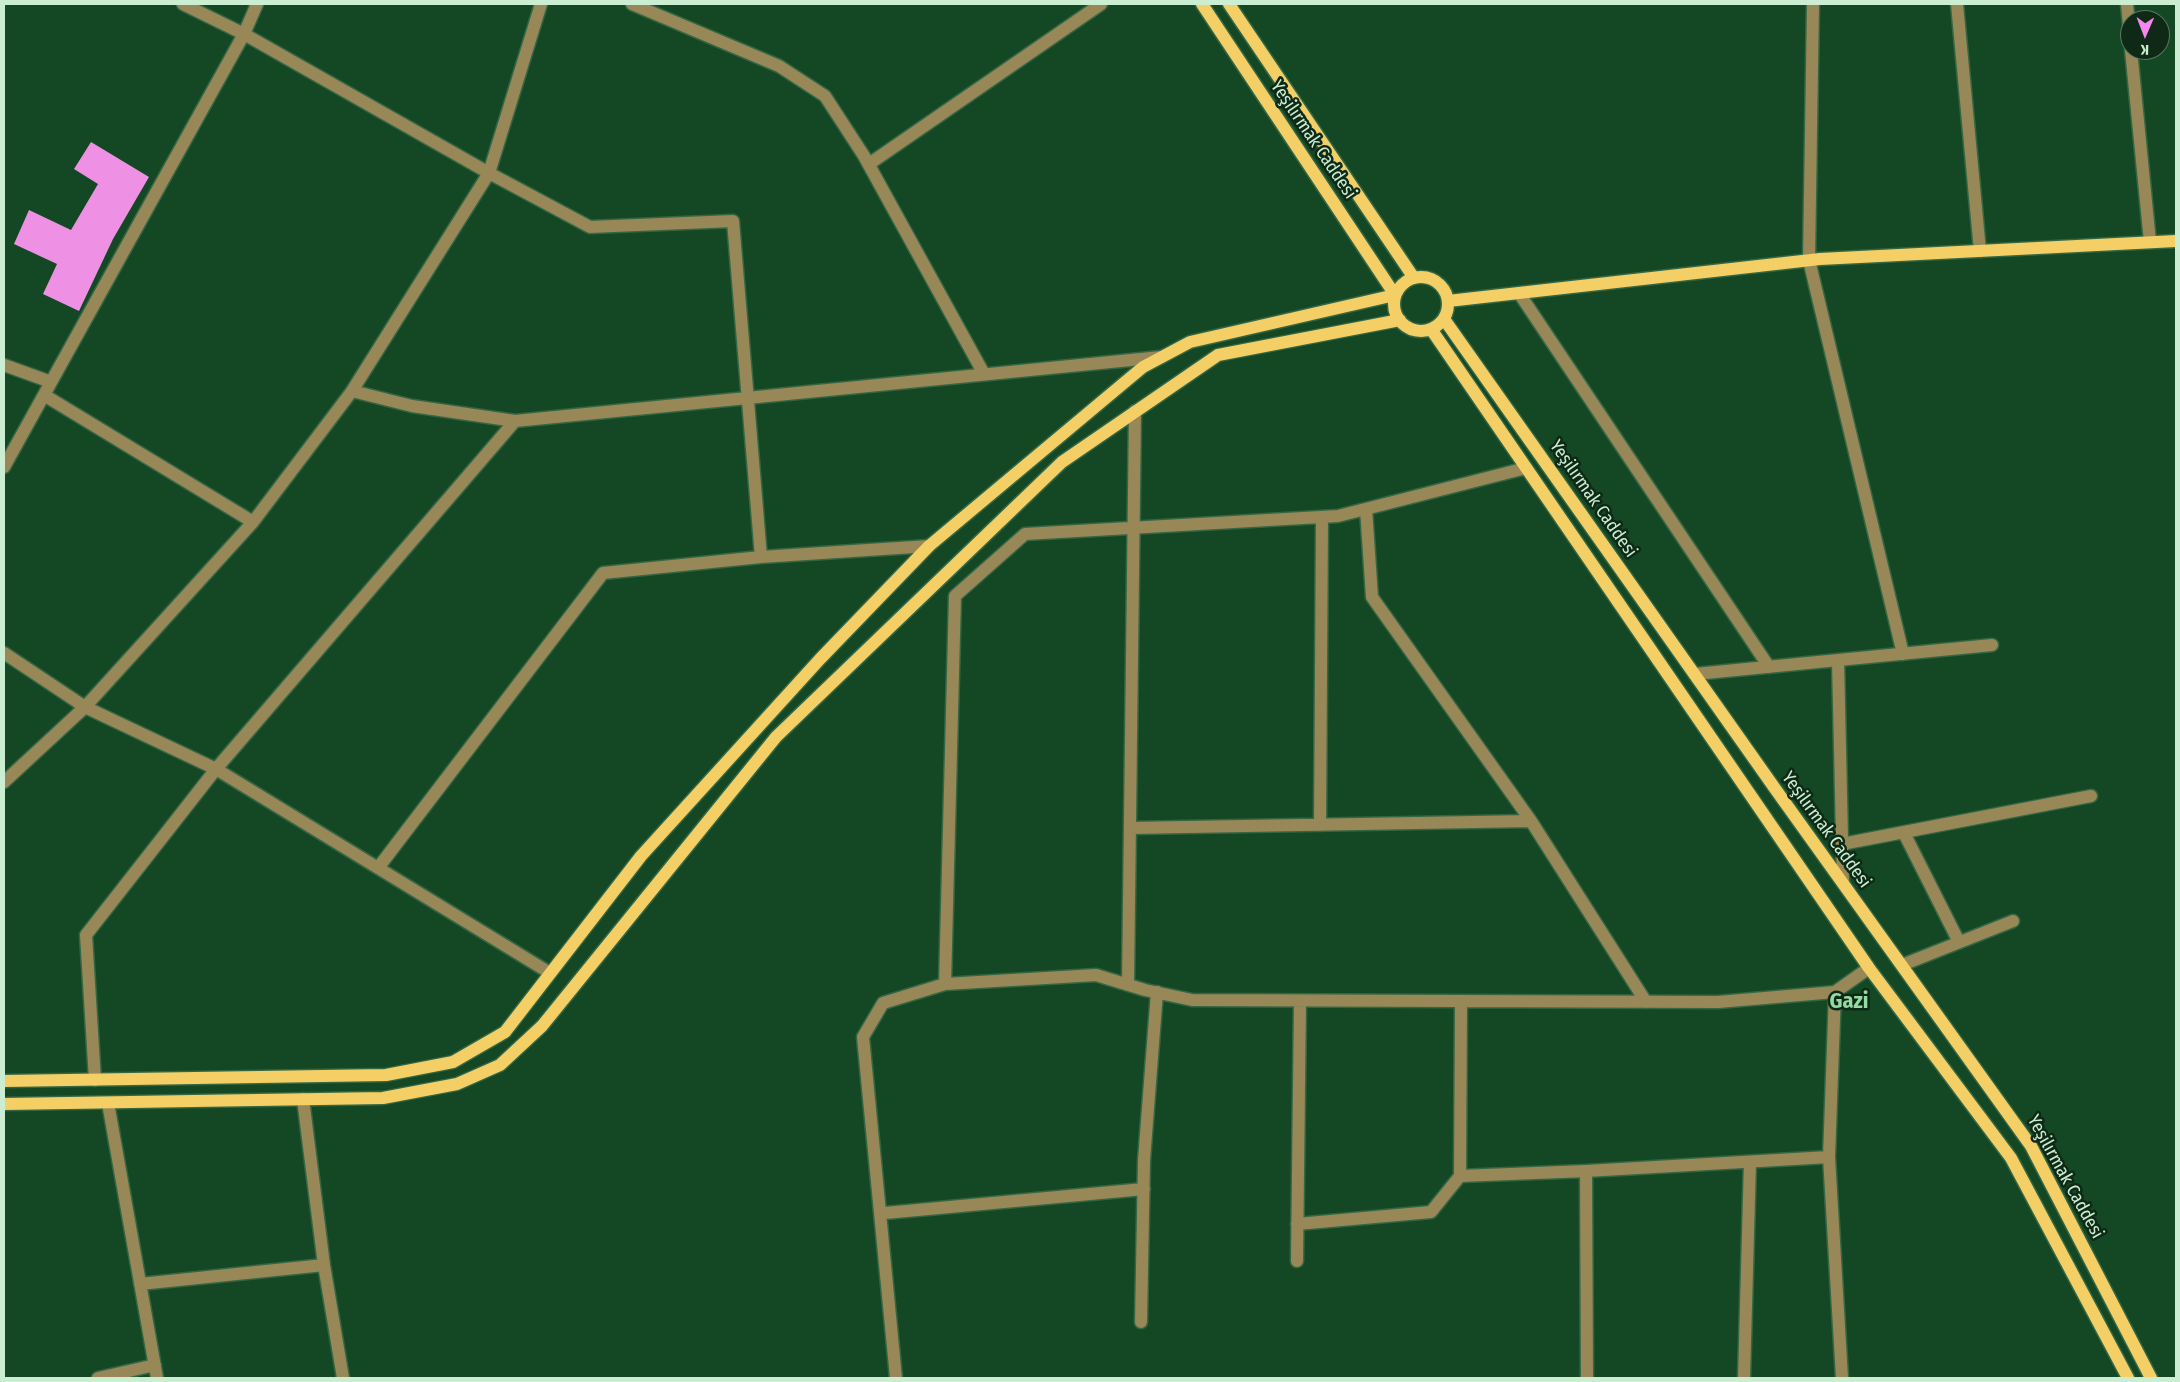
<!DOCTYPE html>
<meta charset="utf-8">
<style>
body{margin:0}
#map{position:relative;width:2180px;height:1382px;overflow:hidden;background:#144825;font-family:"Fira Sans Condensed",sans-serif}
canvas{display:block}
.frame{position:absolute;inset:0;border:5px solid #cbedd2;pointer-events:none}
.north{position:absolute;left:2120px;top:10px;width:50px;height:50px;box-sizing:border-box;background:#0e2a16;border:1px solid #5a7861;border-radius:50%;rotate:181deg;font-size:14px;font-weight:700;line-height:20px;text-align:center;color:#cbedd2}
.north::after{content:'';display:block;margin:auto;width:18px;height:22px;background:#f688ed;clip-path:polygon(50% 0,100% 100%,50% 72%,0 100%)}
</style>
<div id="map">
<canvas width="2180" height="1382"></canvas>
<div class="frame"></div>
<div class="north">K</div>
</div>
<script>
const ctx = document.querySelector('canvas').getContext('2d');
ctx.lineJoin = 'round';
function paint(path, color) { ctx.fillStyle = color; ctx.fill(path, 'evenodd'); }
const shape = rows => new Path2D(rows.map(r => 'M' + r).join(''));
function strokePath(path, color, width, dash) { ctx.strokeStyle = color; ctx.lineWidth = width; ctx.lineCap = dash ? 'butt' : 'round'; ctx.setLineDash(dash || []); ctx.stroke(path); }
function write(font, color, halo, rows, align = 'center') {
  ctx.font = font + ' "Fira Sans Condensed",sans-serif'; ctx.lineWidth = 5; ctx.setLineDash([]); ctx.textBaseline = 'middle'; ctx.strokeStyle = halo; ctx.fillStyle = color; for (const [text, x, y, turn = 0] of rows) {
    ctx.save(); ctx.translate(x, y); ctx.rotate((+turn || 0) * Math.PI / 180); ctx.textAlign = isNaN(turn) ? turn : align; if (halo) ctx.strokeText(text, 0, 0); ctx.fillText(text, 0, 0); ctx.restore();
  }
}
const building = shape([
 [91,142,149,177,113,239,79,311,43,294,57,264,14,244,29,210,71,230,98,184,74,169]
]);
const minor = shape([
 [183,4,244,34,489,173,590,227,733,221,761,557],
 [632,4,779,66,825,96,864,156,984,374],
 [1813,4,1809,260,1903,654],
 [1957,4,1980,251],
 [2127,4,2130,36],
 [2131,50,2150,242],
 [869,164,1101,4],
 [1519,293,1769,667],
 [4,365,51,382],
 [352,391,412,406,515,421],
 [44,395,253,522],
 [4,467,244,34,257,4],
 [1366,509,1372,597,1531,821,1646,1002],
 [4,653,85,707,216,769,550,973],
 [1838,660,1843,883],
 [1695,674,1992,645],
 [4,782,85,707,253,522,352,391,489,173,541,4],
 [1320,825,1322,518],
 [1130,828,1531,821],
 [1904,833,1959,942],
 [1842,844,2091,796],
 [378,868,603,573,761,557,929,546],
 [1902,965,2013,921],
 [945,984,955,596,1025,534,1338,516,1526,468],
 [1128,985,1135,411],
 [1461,1002,1460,1176,1586,1171,1829,1157,1835,992],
 [95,1080,86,935,216,769,515,421,1161,357],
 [303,1099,324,1265,343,1378],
 [108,1103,157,1378],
 [1829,1157,1842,1378],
 [1586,1171,1587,1378],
 [885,1213,1144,1189],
 [1297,1224,1431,1212,1460,1176],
 [1297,1261,1300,1001],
 [140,1284,324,1265],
 [1141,1322,1144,1160,1157,992],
 [98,1378,155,1365],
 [896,1378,863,1037,883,1003,945,984,1096,975,1145,990,1192,1000,1718,1002,1835,992,1869,968],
 [1744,1378,1750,1162]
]);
const major = shape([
 [1229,4,1414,278],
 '1394 304a27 27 0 1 1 54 0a27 27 0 1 1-54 0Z',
 [1448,301,1820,259,2176,241],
 [1444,319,1776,790,2031,1146,2151,1378],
 [1431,329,1869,968,2011,1158,2128,1378],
 [4,1081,386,1075,453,1062,505,1032,641,856,820,659,929,546,1143,367,1190,342,1395,295,1202,4],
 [4,1104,383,1098,457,1084,500,1065,542,1026,776,737,1062,462,1218,355,1400,320]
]);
const streetNames = [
 ["Yeşilırmak Caddesi",1313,140,56],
 ["Yeşilırmak Caddesi",1593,499,55],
 ["Yeşilırmak Caddesi",1826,830,54],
 ["Yeşilırmak Caddesi",2065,1177,61]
];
const districtNames = [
 ["Gazi",1849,1002]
];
paint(building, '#ee91e5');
strokePath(minor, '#356644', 15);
strokePath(major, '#356644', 15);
strokePath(minor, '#988757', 12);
strokePath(major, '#f3cf66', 12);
write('18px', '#cbedd2', '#0e2a16', streetNames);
write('bold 22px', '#95daa4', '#0e2a16', districtNames);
</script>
